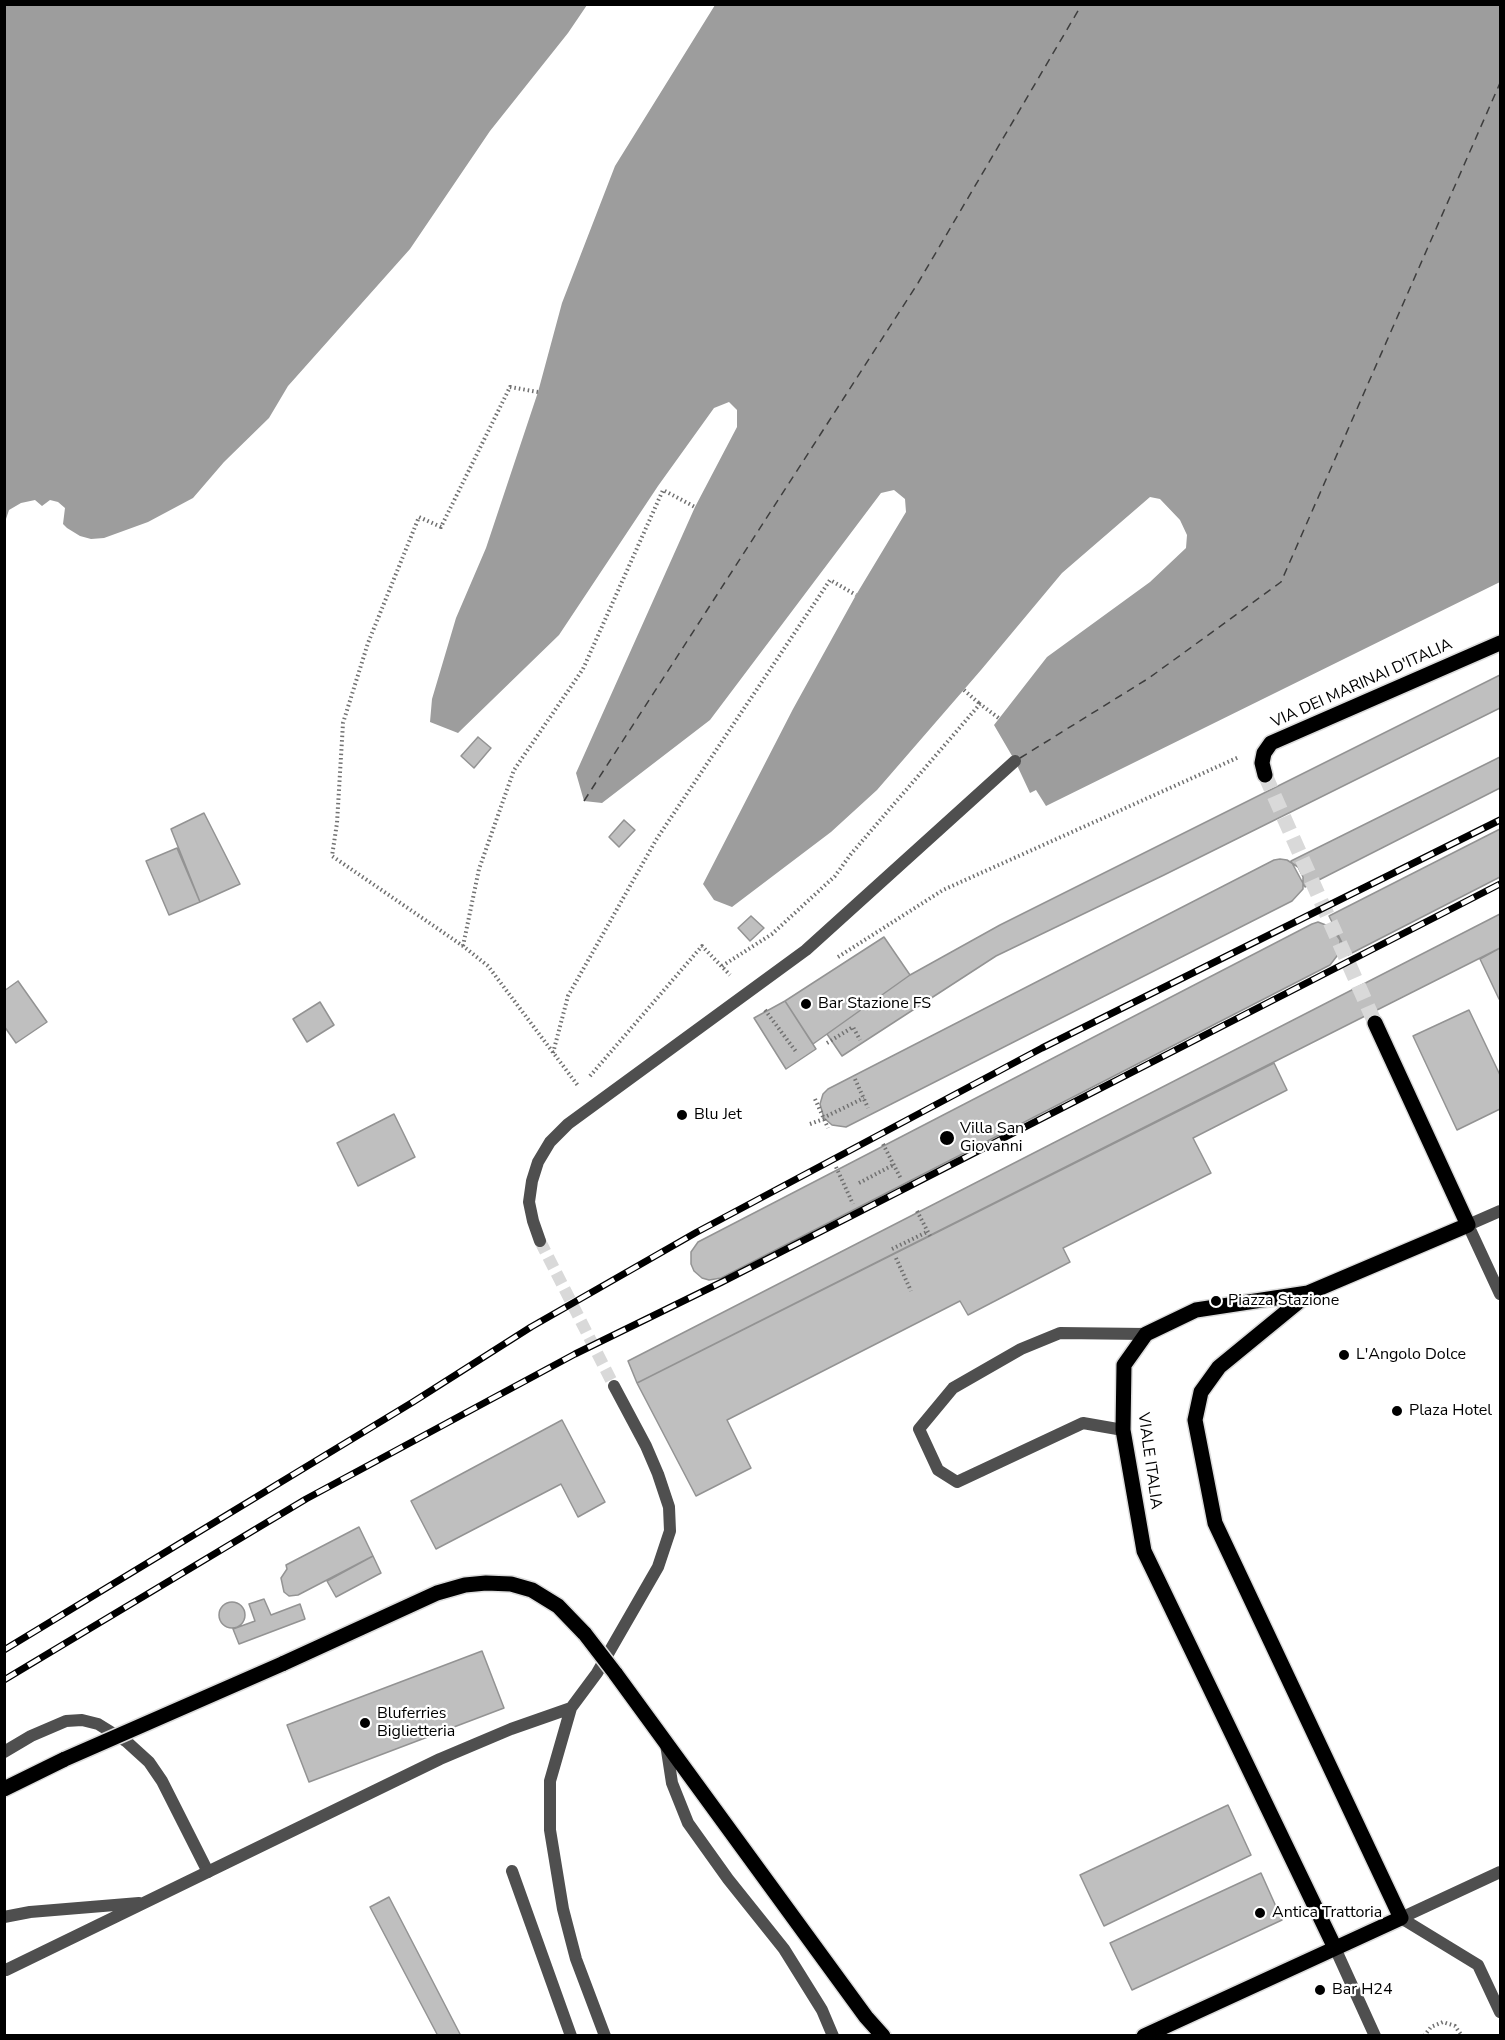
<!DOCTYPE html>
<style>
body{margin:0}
#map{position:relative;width:1505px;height:2040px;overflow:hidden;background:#fff;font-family:"Nunito Sans",sans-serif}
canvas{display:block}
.frame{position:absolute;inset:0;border:6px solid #000;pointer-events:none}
</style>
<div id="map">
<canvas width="1505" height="2040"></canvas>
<div class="frame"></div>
</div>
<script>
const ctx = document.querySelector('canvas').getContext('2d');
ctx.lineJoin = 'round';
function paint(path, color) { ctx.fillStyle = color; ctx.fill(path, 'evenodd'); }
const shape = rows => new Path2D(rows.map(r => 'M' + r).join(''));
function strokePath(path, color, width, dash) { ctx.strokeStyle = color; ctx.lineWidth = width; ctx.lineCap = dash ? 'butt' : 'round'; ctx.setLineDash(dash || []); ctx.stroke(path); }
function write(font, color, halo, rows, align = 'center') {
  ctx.font = font + ' "Nunito Sans",sans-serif'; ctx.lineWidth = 4.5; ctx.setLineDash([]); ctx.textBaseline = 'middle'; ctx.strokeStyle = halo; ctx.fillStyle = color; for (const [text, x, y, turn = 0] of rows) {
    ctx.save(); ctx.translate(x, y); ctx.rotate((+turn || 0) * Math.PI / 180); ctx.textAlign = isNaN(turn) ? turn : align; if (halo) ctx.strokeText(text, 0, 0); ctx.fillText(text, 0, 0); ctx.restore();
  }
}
const water = shape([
 [5,4,587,4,587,5,568,33,490,131,410,249,288,386,269,418,224,462,193,498,148,522,104,538,91,539,80,536,67,528,63,524,65,508,58,502,50,500,42,506,35,500,21,503,9,510,5,522],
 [715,5,1500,5,1500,582,1046,806,1036,790,1030,793,1015,761,994,725,1047,657,1150,582,1186,548,1187,535,1180,520,1160,499,1150,497,1062,573,981,670,877,790,831,832,732,907,714,900,703,884,793,709,856,595,906,512,905,499,894,490,881,493,710,720,602,803,584,801,576,773,695,507,737,427,737,410,729,402,714,408,658,486,559,635,458,733,430,722,432,699,456,618,486,548,538,392,562,303,615,166]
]);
const ferry = shape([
 [1020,758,1149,678,1281,582,1500,83],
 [584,801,918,283,1082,4]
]);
const building = shape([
 [1500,675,1500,708,1164,875,996,956,842,1056,827,1034,910,975,1000,925,1500,675],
 [478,737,491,748,474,768,461,756,478,737],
 [1500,757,1500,788,1305,887,1291,861,1500,757],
 [204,813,240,884,200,902,171,829,204,813],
 [624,820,635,830,619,847,609,837,624,820],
 [1500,829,1500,877,1348,955,1329,916,1500,829],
 [177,848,200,902,169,915,146,861,177,848],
 [1280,859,1287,860,1298,867,1303,877,1303,889,1292,901,846,1127,832,1125,824,1118,820,1104,823,1094,828,1089,1274,860,1280,859],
 [1500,914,1500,948,637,1383,628,1361,1500,914],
 [751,916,764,928,750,941,738,928,751,916],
 [1318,922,1331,927,1340,940,1340,952,1330,965,721,1278,709,1280,702,1278,694,1271,691,1264,691,1252,698,1242,1312,924,1318,922],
 [884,937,910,975,813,1044,785,1001,884,937],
 [1500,948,1500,998,1499,999,1480,959,1500,948],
 [18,981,47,1022,16,1043,4,1026,4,991,18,981],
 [785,1001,816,1049,786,1069,754,1018,785,1001],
 [320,1002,334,1025,307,1042,293,1019,320,1002],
 [1469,1010,1500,1075,1500,1109,1457,1130,1413,1036,1469,1010],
 [1274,1063,1287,1090,1193,1138,1211,1173,1063,1248,1070,1262,968,1315,960,1301,727,1420,751,1468,696,1496,637,1383,1274,1063],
 [394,1114,415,1157,358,1186,337,1143,394,1114],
 [562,1420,605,1502,578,1517,561,1484,436,1549,411,1501,562,1420],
 [359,1527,373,1556,298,1595,289,1596,284,1592,281,1578,287,1569,286,1565,359,1527],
 [373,1556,381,1573,336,1597,327,1581,373,1556],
 [264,1599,271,1615,300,1604,305,1619,239,1644,233,1629,255,1621,249,1604,264,1599],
 '219 1615a13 13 0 1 1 26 0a13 13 0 1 1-26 0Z',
 [482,1651,504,1708,309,1782,287,1725,482,1651],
 [1228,1805,1251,1855,1104,1926,1080,1875,1228,1805],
 [1261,1873,1282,1920,1132,1990,1110,1943,1261,1873],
 [389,1897,461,2036,438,2036,370,1907,389,1897]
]);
const minorTunnel = shape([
 [540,1241,614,1386]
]);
const primaryTunnel = shape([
 [1265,775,1375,1023]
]);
const path = shape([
 [538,392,510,387,441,527,419,517,368,643,343,723,337,823,332,856,463,946,488,966,579,1087],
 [964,690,980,704],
 [463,946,479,869,514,770,583,669,663,490,695,507],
 [838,957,943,890,1239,757],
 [722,966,772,934,835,876,851,854,980,704,1000,719],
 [765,1010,797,1053],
 [827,1043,853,1027,860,1040],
 [553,1053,568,996,656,840,830,580,856,595],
 [590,1076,702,946,730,975],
 [855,1079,868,1108],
 [815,1099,828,1128],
 [827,1116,864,1098],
 [810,1124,824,1119],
 [883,1144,901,1179],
 [836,1167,853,1204],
 [859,1183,893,1165],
 [917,1211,930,1236],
 [892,1249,927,1232],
 [896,1258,911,1291],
 [1424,2036,1431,2027,1443,2022,1455,2026,1462,2036]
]);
const service = shape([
 [1123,1430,1083,1423,957,1482,938,1470,919,1429,953,1388,1021,1349,1060,1333,1146,1334],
 [4,1752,31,1736,66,1721,82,1720,98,1724,127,1742,149,1762,162,1781,208,1872],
 [512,1871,571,2036]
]);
const minor = shape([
 [1500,1211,1468,1225,1500,1294],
 [540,1241,533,1221,529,1202,532,1181,538,1162,550,1142,568,1124,806,950,1015,761],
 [666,1744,672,1783,688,1823,728,1879,784,1949,822,2010,833,2036],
 [4,1917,30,1912,139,1903],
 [1401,1918,1500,1872],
 [6,1970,440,1759,511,1729,571,1708],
 [605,2036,576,1959,563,1909,550,1830,550,1781,571,1708,597,1673,658,1567,670,1531,669,1507,658,1474,646,1446,614,1386]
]);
const tertiary = shape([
 [1401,1918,1478,1965,1500,2012],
 [1335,1948,1375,2036]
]);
const primary = shape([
 [1265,775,1262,763,1264,753,1271,743,1500,643],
 [282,1664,437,1593,465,1585,486,1583,511,1584,532,1590,558,1606,585,1634],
 [615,1673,866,2017,883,2036],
 [4,1789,65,1759],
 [1335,1948,1144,1551,1123,1430,1124,1365,1146,1334,1196,1310,1308,1293,1468,1225,1375,1023],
 [1144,2036,1401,1918,1215,1523,1195,1420,1201,1392,1219,1367,1308,1294]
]);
const rail = shape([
 [4,1650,413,1402,531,1327,697,1232,1042,1048,1500,820],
 [4,1680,306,1499,575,1354,722,1282,1500,884]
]);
const primaryBridge = shape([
 [585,1634,615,1673],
 [65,1759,282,1664]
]);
const markers = [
 [806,1004,6,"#000"],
 [682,1115,6,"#000"],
 [947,1138,8,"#000"],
 [1216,1301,6,"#000"],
 [1344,1355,6,"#000"],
 [1397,1411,6,"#000"],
 [365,1723,6,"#000"],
 [1260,1913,6,"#000"],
 [1320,1990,6,"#000"]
];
const streetNames = [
 ["VIA DEI MARINAI D'ITALIA",1362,684,-24],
 ["VIALE ITALIA",1149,1461,82]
];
const poiNames = [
 ["Bar Stazione FS",818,1004],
 ["Blu Jet",694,1115],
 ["Villa San",960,1129],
 ["Giovanni",960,1147],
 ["Piazza Stazione",1228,1301],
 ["L'Angolo Dolce",1356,1355],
 ["Plaza Hotel",1409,1411],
 ["Bluferries",377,1714],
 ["Biglietteria",377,1732],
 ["Antica Trattoria",1272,1913],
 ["Bar H24",1332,1990]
];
paint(water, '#9d9d9d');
strokePath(ferry, '#3e3e3e', 1.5, [8, 6]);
paint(building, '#bfbfbf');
strokePath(building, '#939393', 1.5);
strokePath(minorTunnel, '#d9d9d9', 12, [12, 6]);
strokePath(primaryTunnel, '#d9d9d9', 15, [15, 8]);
strokePath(primary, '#dbdbdb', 18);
strokePath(path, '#717171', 4, [1.5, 3]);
strokePath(service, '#4f4f4f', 12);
strokePath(minor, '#4f4f4f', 12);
strokePath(tertiary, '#4f4f4f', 12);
strokePath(primary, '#000', 15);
strokePath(rail, '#000', 7);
strokePath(rail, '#fff', 4.5, [14]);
strokePath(primaryBridge, '#dbdbdb', 18, []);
strokePath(primaryBridge, '#000', 15);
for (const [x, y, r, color] of markers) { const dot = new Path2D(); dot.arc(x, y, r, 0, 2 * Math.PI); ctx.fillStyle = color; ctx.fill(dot); strokePath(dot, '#fff', 2); }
write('16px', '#000', '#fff', streetNames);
write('16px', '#000', '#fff', poiNames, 'left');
</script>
